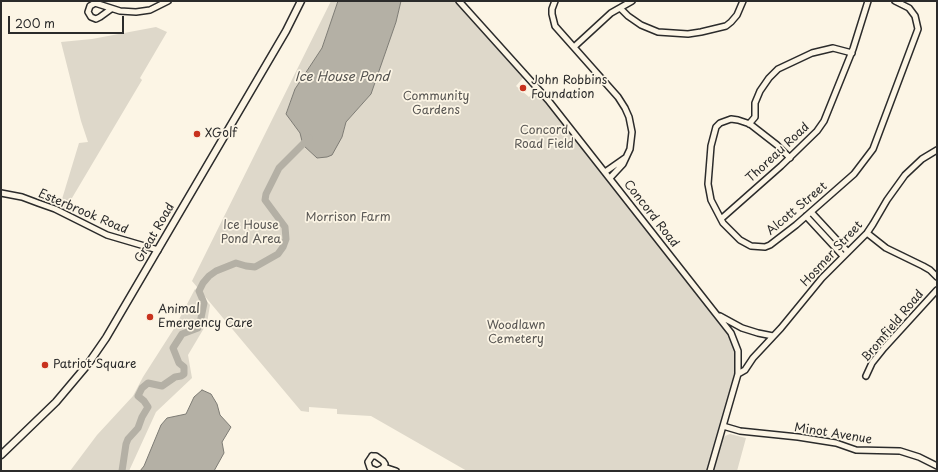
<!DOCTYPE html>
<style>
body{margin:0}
#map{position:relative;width:938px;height:472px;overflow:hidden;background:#fcf5e5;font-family:"Playpen Sans",sans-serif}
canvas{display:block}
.frame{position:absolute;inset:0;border:2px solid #2b2b2b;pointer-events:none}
.scale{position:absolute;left:8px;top:16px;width:116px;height:18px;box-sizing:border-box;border:2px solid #2b2b2b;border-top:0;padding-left:5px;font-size:12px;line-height:14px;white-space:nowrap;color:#2b2b2b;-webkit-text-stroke:3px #fcf5e5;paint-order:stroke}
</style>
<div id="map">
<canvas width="938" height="472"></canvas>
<div class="frame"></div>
<div class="scale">200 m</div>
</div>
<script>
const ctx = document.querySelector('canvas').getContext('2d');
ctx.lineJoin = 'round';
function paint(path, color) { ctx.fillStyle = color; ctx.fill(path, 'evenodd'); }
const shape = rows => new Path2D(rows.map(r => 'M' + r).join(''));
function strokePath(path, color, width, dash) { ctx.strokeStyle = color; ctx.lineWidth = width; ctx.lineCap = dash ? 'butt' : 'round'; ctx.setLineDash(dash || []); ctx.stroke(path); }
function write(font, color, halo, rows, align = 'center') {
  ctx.font = font + ' "Playpen Sans",sans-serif'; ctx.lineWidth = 3.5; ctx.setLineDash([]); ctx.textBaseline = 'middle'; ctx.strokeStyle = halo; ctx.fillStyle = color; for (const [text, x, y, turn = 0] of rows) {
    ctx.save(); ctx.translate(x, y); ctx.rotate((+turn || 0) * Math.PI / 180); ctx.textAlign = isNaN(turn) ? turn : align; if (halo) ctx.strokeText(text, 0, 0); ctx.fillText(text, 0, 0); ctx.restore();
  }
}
const green = shape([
 [331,1,338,1,322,48,295,89,286,113,300,133,303,145,318,158,327,157,342,137,346,122,371,94,396,22,401,1,454,1,523,78,516,86,529,97,535,91,553,111,719,321,729,336,734,348,735,361,735,372,707,471,467,471,371,416,337,414,337,409,309,407,309,412,301,411,192,281],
 [156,27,167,32,140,78,142,80,72,198,67,212,91,224,91,225,59,209,79,143,88,142,81,121,61,42,92,39],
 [195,289,210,305,207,323,188,355,192,378,156,412,129,471,70,471,97,435,133,396,143,377,175,327],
 [730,434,746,438,737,471,713,471,721,440,725,436]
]);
const water = shape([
 [338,1,401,1,396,22,371,94,346,122,342,137,332,155,327,157,317,158,303,145,300,133,286,114,295,89,322,48,338,1],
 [202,390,211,394,217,404,220,415,231,427,222,442,224,453,214,471,140,471,144,466,161,425,167,418,186,414,194,397,202,390]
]);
const river = shape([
 [122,471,126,444,128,439,138,428,142,417,148,407,144,401,138,396,142,388,148,383,162,386,175,377,181,376,184,374,184,367,179,363,173,348,182,334,198,328,200,323,204,303,199,291,203,283,209,276,216,271,236,263,246,266,255,267,278,254,283,247,286,239,285,227,265,200,266,194,279,168,309,138]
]);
const minor = shape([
 [459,1,548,100,731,333,738,351,738,374,710,471],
 [555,1,552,9,552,14,555,26,618,97,625,108,629,117,632,132,630,149,623,164,610,178],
 [620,8,628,16,641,25,658,32,688,34,701,32,726,26,731,22,737,15,743,1],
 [111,9,100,17,96,19,91,17,88,12,90,6,95,3,120,11,136,12,150,10,168,1],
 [574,47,611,13,632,1],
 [749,124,755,117,755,103,760,91,769,78,778,69,812,53,833,48,852,53],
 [790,158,777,145,750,124,738,120,731,119,720,123,716,127,711,146,708,184,711,200,723,223,740,240,751,246,765,247,770,245,796,225,854,174,873,149,918,29,915,16,909,8,895,1],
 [605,172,625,158],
 [1,193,22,197,38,203,55,209,107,235,158,250],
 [811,212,848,252],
 [806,216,843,256],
 [721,219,781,166,817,131,824,121,853,49,868,1],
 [867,233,886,248,923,266,930,270,937,277],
 [720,316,742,328,758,333,773,336],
 [738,374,745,370,753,358,781,328,822,278,867,233,873,224,887,200,905,175,922,159,937,150],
 [866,376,872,363,884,348,937,290],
 [723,426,740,431,798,437,836,443,856,450,900,451,919,457,937,466],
 [372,456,376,456,383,461,385,464,383,468,377,471,370,468,368,462,372,456],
 [384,467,396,471]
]);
const major = shape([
 [1,455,56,402,88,364,106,338,286,31,301,1]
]);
const markers = [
 [523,88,4,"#c8321e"],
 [197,134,4,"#c8321e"],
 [150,317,4,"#c8321e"],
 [45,365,4,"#c8321e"]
];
const poiNames = [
 ["John Robbins",531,81],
 ["Foundation",531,95],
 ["XGolf",205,134],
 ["Animal",158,310],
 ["Emergency Care",158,324],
 ["Patriot Square",53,365]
];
const parkNames = [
 ["Community",436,97],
 ["Gardens",436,111],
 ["Concord",544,131],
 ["Road Field",544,145],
 ["Morrison Farm",348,218],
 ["Ice House",251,226],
 ["Pond Area",251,240],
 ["Woodlawn",516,326],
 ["Cemetery",516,340]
];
const streetNames = [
 ["Thoreau Road",778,153,-43],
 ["Alcott Street",797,209,-40],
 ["Esterbrook Road",83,212,23],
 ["Concord Road",651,214,52],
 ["Great Road",155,233,-60],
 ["Hosmer Street",832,254,-47],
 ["Bromfield Road",893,326,-50],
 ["Minot Avenue",833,434,9]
];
const waterNames = [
 ["Ice House Pond",342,77]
];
paint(green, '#ded8ca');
paint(water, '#b4b0a5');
strokePath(water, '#7d7b74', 1);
strokePath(river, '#b4b0a5', 7);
strokePath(minor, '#2b2b2b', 8);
strokePath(major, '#2b2b2b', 9);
strokePath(minor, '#fcf5e5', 5);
strokePath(major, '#fcf5e5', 6);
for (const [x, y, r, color] of markers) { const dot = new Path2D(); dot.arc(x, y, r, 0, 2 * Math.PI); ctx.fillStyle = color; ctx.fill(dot); strokePath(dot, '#fcf5e5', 1.5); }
write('12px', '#2b2b2b', '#fcf5e5', poiNames, 'left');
write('12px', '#585653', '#fcf5e5', parkNames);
write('12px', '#2b2b2b', '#fcf5e5', streetNames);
write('italic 13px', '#545350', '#fcf5e5', waterNames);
</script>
